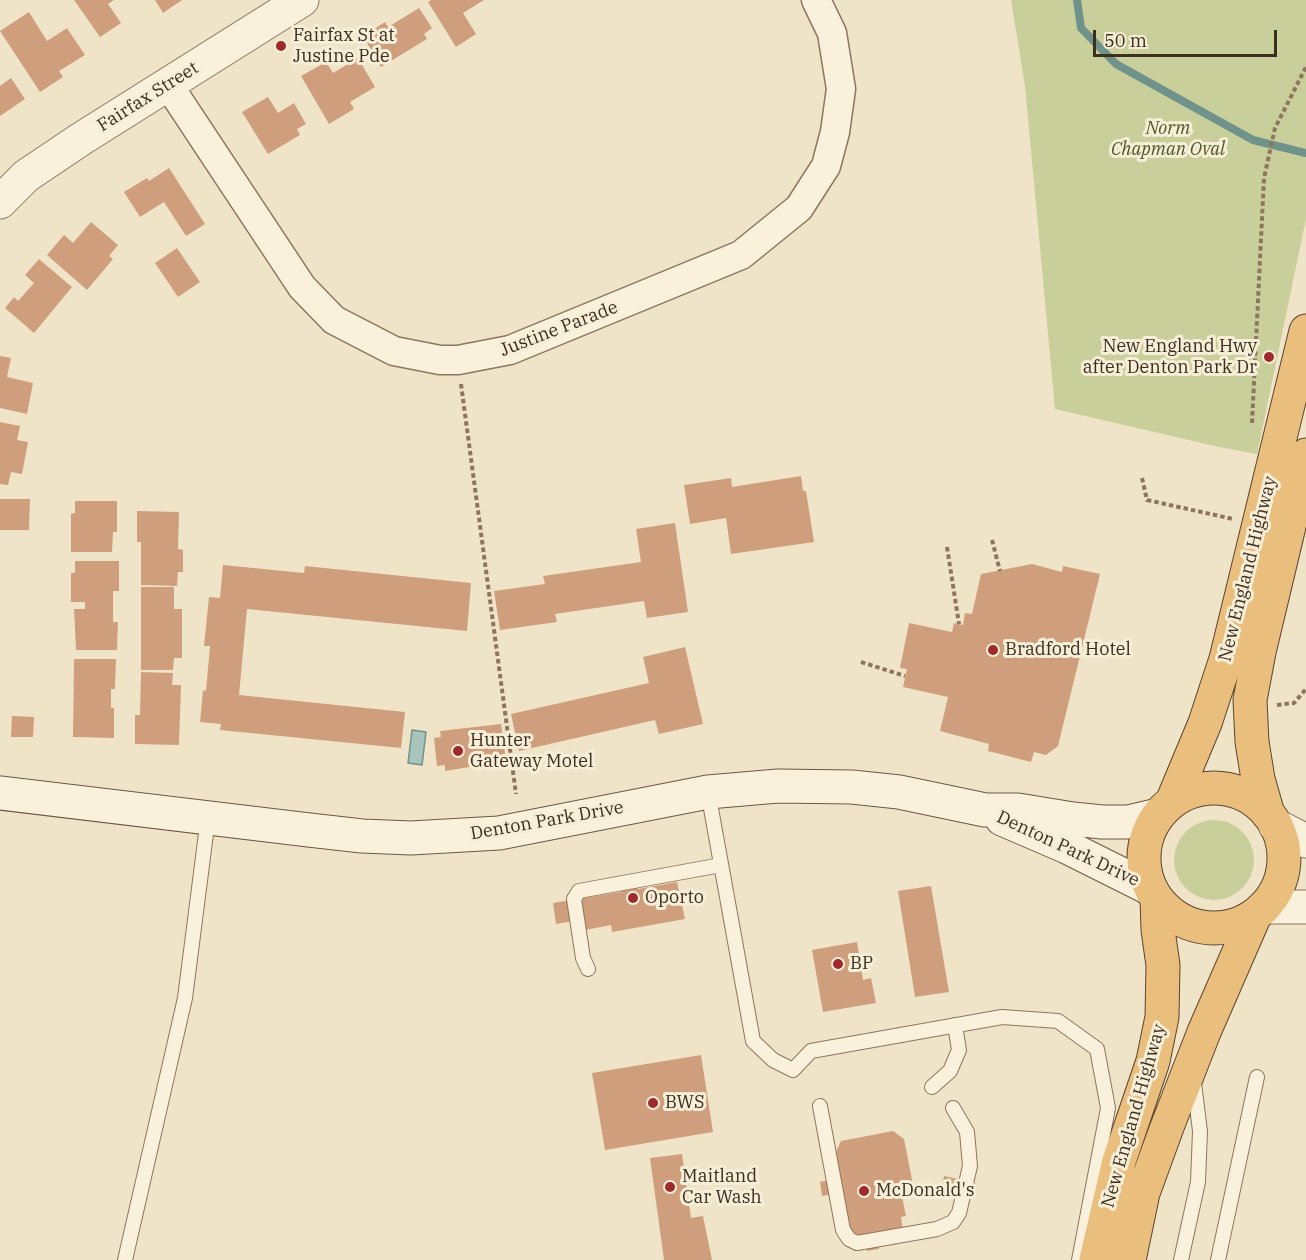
<!DOCTYPE html>
<style>
body{margin:0}
#map{position:relative;width:1306px;height:1260px;overflow:hidden;background:#f0e4c8;font-family:"IBM Plex Serif",serif}
canvas{display:block}
.scale{position:absolute;left:1093px;top:30px;width:184px;height:27px;box-sizing:border-box;border:3px solid #3d2e20;border-top:0;padding-left:8px;font-size:18px;line-height:21px;white-space:nowrap;color:#3d2e20;-webkit-text-stroke:4px #f7eed8;paint-order:stroke}
</style>
<div id="map">
<canvas width="1306" height="1260"></canvas>
<div class="scale">50 m</div>
</div>
<script>
const ctx = document.querySelector('canvas').getContext('2d');
ctx.lineJoin = 'round';
function paint(path, color) { ctx.fillStyle = color; ctx.fill(path, 'evenodd'); }
const shape = rows => new Path2D(rows.map(r => 'M' + r).join(''));
function strokePath(path, color, width, dash) { ctx.strokeStyle = color; ctx.lineWidth = width; ctx.lineCap = dash ? 'butt' : 'round'; ctx.setLineDash(dash || []); ctx.stroke(path); }
function write(font, color, halo, rows, align = 'center') {
  ctx.font = font + ' "IBM Plex Serif",serif'; ctx.lineWidth = 6; ctx.setLineDash([]); ctx.textBaseline = 'middle'; ctx.strokeStyle = halo; ctx.fillStyle = color; for (const [text, x, y, turn = 0] of rows) {
    ctx.save(); ctx.translate(x, y); ctx.rotate((+turn || 0) * Math.PI / 180); ctx.textAlign = isNaN(turn) ? turn : align; if (halo) ctx.strokeText(text, 0, 0); ctx.fillText(text, 0, 0); ctx.restore();
  }
}
const green = shape([
 [1011,0,1306,0,1306,219,1257,454,1219,447,1055,409,1025,86],
 '1174 860a40 40 0 1 1 80 0a40 40 0 1 1-80 0Z'
]);
const water = shape([
 [412,730,426,732,422,765,408,763,412,730]
]);
const stream = shape([
 [1077,0,1081,28,1116,64,1253,140,1306,153]
]);
const building = shape([
 [74,0,114,0,108,4,121,23,100,37],
 [155,0,182,0,163,13],
 [431,0,484,0,463,13,476,34,456,47,428,2],
 [419,8,432,28,424,34,427,39,381,67,363,36,385,22,388,27],
 [29,12,47,41,67,28,85,55,59,71,63,77,40,92,0,31],
 [358,58,375,87,350,102,354,109,329,124,301,76,326,62,333,73],
 [11,78,25,99,0,116,0,86],
 [268,97,278,113,294,103,306,124,297,129,300,135,268,154,242,112],
 [169,168,205,224,186,236,164,202,140,217,124,192,147,178,149,181],
 [91,222,118,245,109,256,113,259,87,290,47,255,64,235,73,243],
 [177,248,200,282,178,297,155,263],
 [39,259,72,287,34,333,5,308,14,297,18,301,34,283,25,275],
 [0,356,11,358,7,377,33,383,27,414,0,408],
 [0,422,20,426,17,440,28,442,22,474,11,472,8,485,0,484],
 [801,476,803,491,806,491,814,542,731,554,726,518,690,524,684,485,731,478,732,487],
 [0,499,30,499,29,530,0,530],
 [75,501,117,501,117,532,113,532,112,552,71,552,71,514,75,513],
 [137,511,179,512,178,549,183,550,183,572,178,572,177,586,141,585,141,542,137,542],
 [675,523,688,612,647,618,644,601,555,614,557,622,500,630,494,591,545,584,543,576,641,562,636,529],
 [75,561,119,561,119,591,113,591,113,622,118,622,117,650,76,650,74,609,85,609,85,602,71,602,71,573,75,573],
 [1032,564,1062,572,1063,566,1100,574,1058,746,1046,755,1034,752,1031,762,988,751,989,744,940,731,948,697,903,687,907,669,900,668,909,623,952,632,954,623,963,625,965,613,972,614,981,574],
 [223,565,304,573,305,566,471,583,467,631,247,609,239,695,405,712,401,748,220,730,221,724,200,722,203,690,206,691,210,646,204,646,209,597,220,598],
 [141,587,174,587,174,609,182,609,182,658,174,658,173,670,141,670],
 [685,647,703,724,659,734,655,720,519,751,511,714,649,683,643,657],
 [74,659,116,659,115,689,111,689,111,708,114,708,114,738,73,737],
 [141,672,173,673,172,685,181,685,179,745,135,744,135,715,140,715],
 [12,716,34,717,33,737,11,737],
 [501,724,506,761,445,771,445,765,437,766,434,738,441,737,440,731],
 [635,873,638,889,677,882,685,919,612,932,611,925,575,932,574,921,556,924,553,903,621,892,618,876],
 [931,886,949,992,915,997,898,891],
 [857,942,863,980,871,978,876,1003,823,1012,812,950],
 [701,1055,713,1132,605,1150,592,1073],
 [893,1131,904,1139,914,1190,901,1192,906,1216,901,1217,903,1230,876,1234,879,1249,867,1251,864,1235,845,1239,837,1193,822,1196,820,1182,835,1179,832,1161,841,1141],
 [682,1154,691,1218,703,1216,712,1260,664,1260,650,1158],
 [944,1176,976,1183,973,1193,942,1187]
]);
const path = shape([
 [461,384,516,794],
 [1252,423,1264,178,1275,128,1306,67],
 [1142,478,1147,500,1233,519],
 [992,540,1000,571],
 [947,547,959,624],
 [861,662,905,676],
 [1277,705,1294,703,1306,689]
]);
const service = shape([
 [708,792,753,1041,773,1060,793,1070,811,1051,1002,1017,1058,1021,1097,1049,1108,1108,1079,1260],
 [588,969,583,958,574,899,579,891,721,865],
 [932,1087,950,1071,959,1050,955,1025],
 [820,1106,843,1230,849,1239,857,1243,937,1229,953,1222,959,1213,970,1166,967,1132,953,1108],
 [125,1260,185,998,208,818],
 [1181,1260,1198,1182,1200,1131,1194,1083],
 [1218,1260,1257,1077]
]);
const minor = shape([
 [167,83,302,287,334,320,394,351,440,360,458,360,510,350,741,255,799,208,826,166,835,132,841,89,832,33,816,0]
]);
const tertiary = shape([
 [0,202,26,176,81,139,302,0],
 [1275,825,1306,841],
 [1264,907,1306,907]
]);
const secondary = shape([
 [0,793,309,830,362,836,411,838,499,833,708,792,778,786,852,787,899,792,985,810,1018,810,1073,819,1102,822,1128,822,1158,815],
 [1002,819,1067,847,1151,889]
]);
const trunk = shape([
 '1144 858a70 70 0 1 1 140 0a70 70 0 1 1-140 0Z',
 [1172,802,1205,723,1226,659,1306,331],
 [1268,814,1258,779,1252,742,1250,700,1259,652,1306,455],
 [1096,1260,1119,1161,1153,1061,1162,1017,1163,965,1158,930,1157,899],
 [1129,1260,1143,1193,1167,1127,1204,1032,1255,915]
]);
const markers = [
 [281,46,6,"#9e2a2b"],
 [1269,357,6,"#9e2a2b"],
 [993,650,6,"#9e2a2b"],
 [458,751,6,"#9e2a2b"],
 [633,898,6,"#9e2a2b"],
 [838,964,6,"#9e2a2b"],
 [653,1103,6,"#9e2a2b"],
 [670,1187,6,"#9e2a2b"],
 [864,1191,6,"#9e2a2b"]
];
const poiNames = [
 ["Fairfax St at",293,36],
 ["Justine Pde",293,57],
 ["New England Hwy",1257,347,"right"],
 ["after Denton Park Dr",1257,368,"right"],
 ["Bradford Hotel",1005,650],
 ["Hunter",470,741],
 ["Gateway Motel",470,762],
 ["Oporto",645,898],
 ["BP",850,964],
 ["BWS",665,1103],
 ["Maitland",682,1177],
 ["Car Wash",682,1198],
 ["McDonald's",876,1191]
];
const streetNames = [
 ["Fairfax Street",148,97,-32],
 ["Justine Parade",559,329,-21],
 ["New England Highway",1248,569,-76],
 ["Denton Park Drive",547,821,-10],
 ["Denton Park Drive",1068,849,25],
 ["New England Highway",1134,1116,-74]
];
const parkNames = [
 ["Norm",1168,129],
 ["Chapman Oval",1168,150]
];
paint(green, '#c9cf9b');
paint(water, '#a9c4bc');
strokePath(water, '#6f938a', 1.5);
strokePath(stream, '#6f938a', 8);
paint(building, '#cf9f7d');
strokePath(service, '#8d765c', 16);
strokePath(minor, '#8d765c', 31);
strokePath(tertiary, '#8d765c', 35);
strokePath(secondary, '#6f573f', 35);
strokePath(trunk, '#5b4430', 35);
strokePath(path, '#8d765c', 4, [4.5, 3]);
strokePath(service, '#faf1dc', 14);
strokePath(minor, '#faf1dc', 28);
strokePath(tertiary, '#faf1dc', 33);
strokePath(secondary, '#faf1dc', 33);
strokePath(trunk, '#eabe7c', 33);
for (const [x, y, r, color] of markers) { const dot = new Path2D(); dot.arc(x, y, r, 0, 2 * Math.PI); ctx.fillStyle = color; ctx.fill(dot); strokePath(dot, '#f7eed8', 2); }
write('18px', '#3d2e20', '#f7eed8', poiNames, 'left');
write('18px', '#3d2e20', '#f7eed8', streetNames);
write('italic 18px', '#4d5a26', '#f7eed8', parkNames);
</script>
